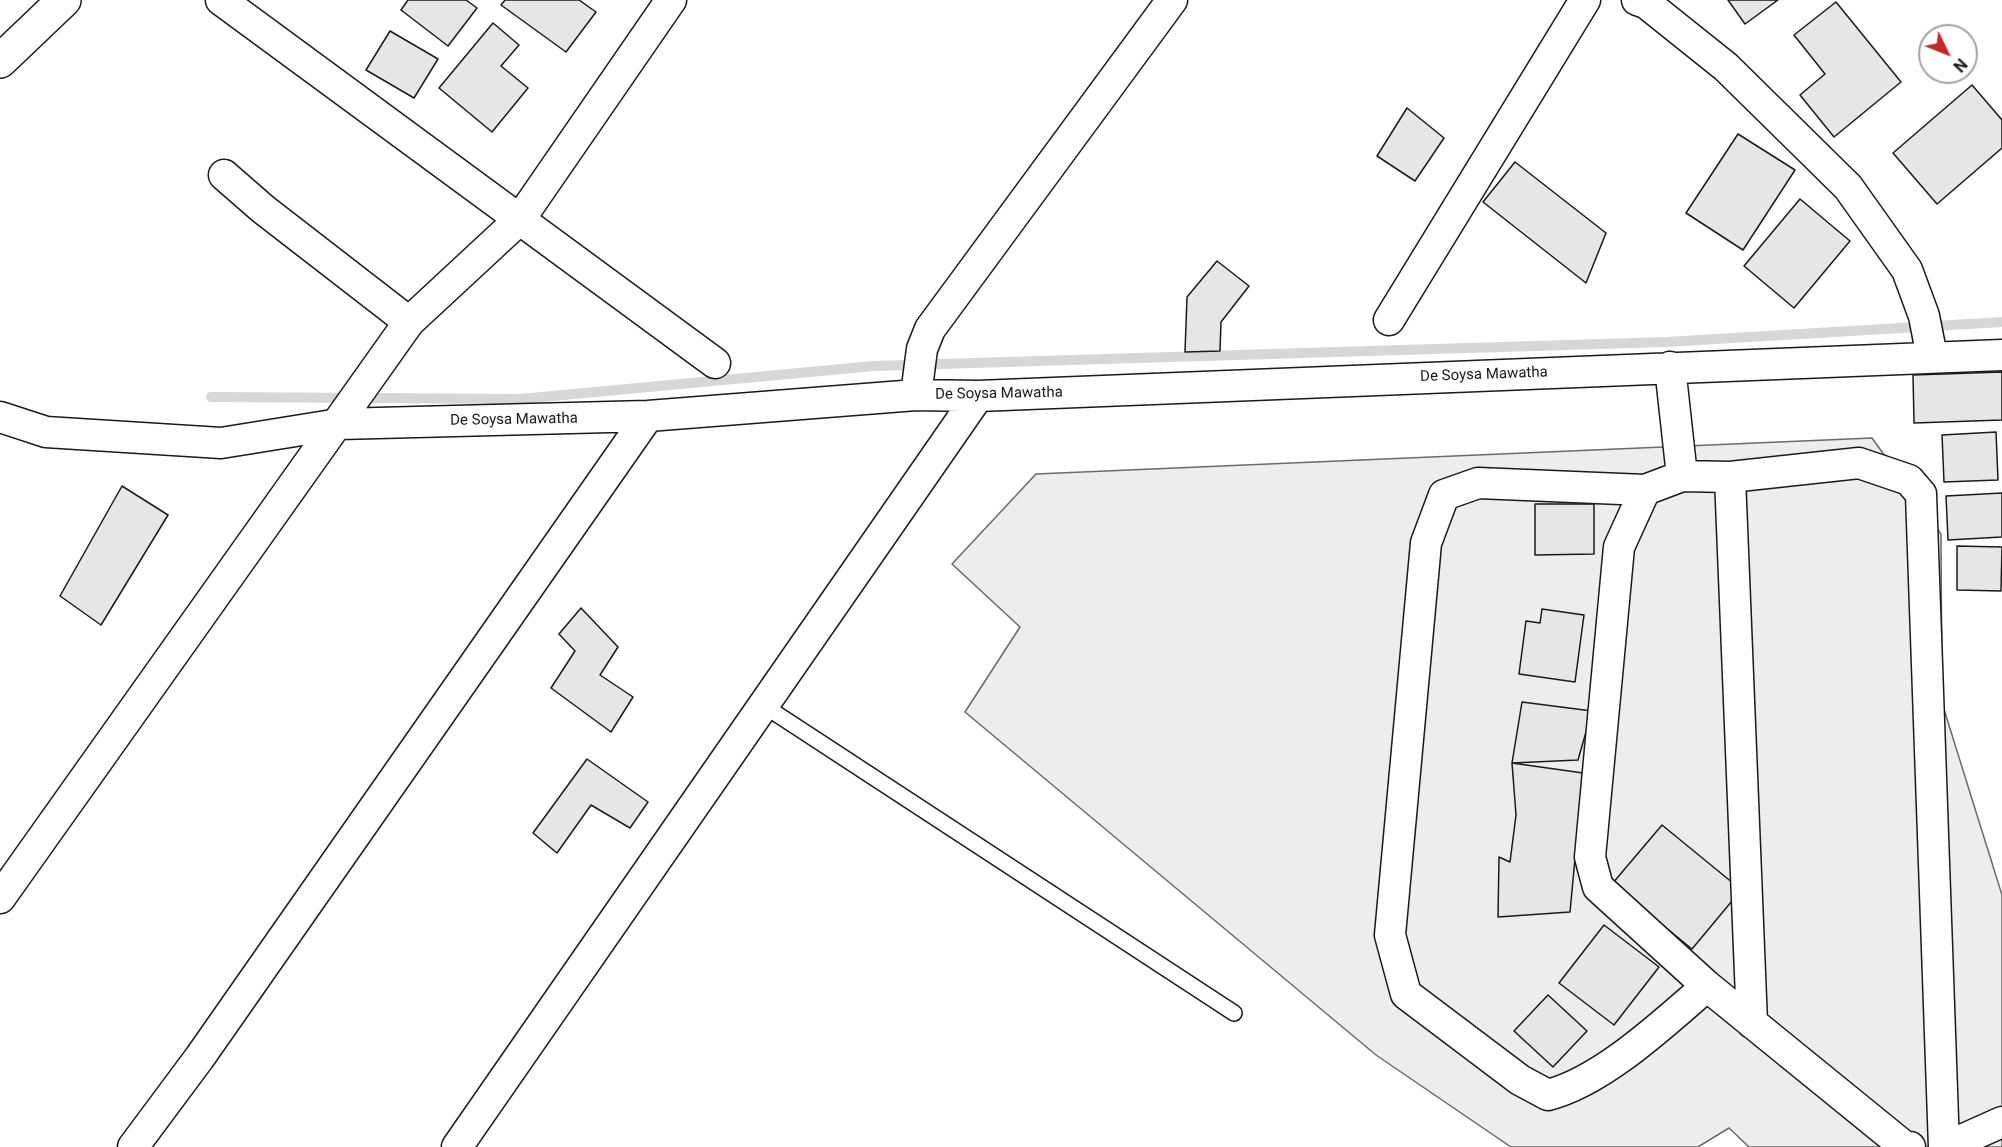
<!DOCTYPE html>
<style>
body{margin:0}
#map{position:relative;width:2002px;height:1147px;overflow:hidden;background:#fff;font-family:Roboto,sans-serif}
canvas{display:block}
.north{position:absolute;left:1918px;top:24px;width:60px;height:60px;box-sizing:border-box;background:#fff;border:2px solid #a3a3a3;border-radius:50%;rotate:133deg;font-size:16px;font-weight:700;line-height:24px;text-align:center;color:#1a1a1a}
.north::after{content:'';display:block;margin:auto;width:21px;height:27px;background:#c62828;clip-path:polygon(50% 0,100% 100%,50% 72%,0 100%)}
</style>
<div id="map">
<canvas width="2002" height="1147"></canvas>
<div class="north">N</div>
</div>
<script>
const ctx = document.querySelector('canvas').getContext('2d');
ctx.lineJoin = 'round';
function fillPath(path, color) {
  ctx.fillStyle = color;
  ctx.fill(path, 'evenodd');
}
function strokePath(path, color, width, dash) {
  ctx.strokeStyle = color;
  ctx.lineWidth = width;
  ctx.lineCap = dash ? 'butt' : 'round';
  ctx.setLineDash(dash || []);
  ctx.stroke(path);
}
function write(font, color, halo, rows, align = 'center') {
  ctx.font = font + ' Roboto,sans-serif';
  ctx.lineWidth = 4.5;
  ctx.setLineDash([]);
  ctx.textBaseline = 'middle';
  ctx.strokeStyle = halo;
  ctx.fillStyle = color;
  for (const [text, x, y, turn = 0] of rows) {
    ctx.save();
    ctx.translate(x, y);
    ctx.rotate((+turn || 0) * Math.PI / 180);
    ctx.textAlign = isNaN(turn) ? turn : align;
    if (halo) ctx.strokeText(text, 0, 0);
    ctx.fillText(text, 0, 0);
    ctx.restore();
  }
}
const built = new Path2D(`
 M 1872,438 L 1941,534 L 1942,703 L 2002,895 L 2002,1147 L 1749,1147 L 1729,1128 L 1698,1147 L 1511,1147 L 1376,1055 L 965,712 L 1020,627 L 952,564 L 1036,474 Z`);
fillPath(built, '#ededed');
strokePath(built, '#6a6a6a', 1.5);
strokePath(new Path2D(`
 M 211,397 L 520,399 L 874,366 L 1666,342 L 2002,322`), '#d7d7d7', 10);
const building = new Path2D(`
 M 408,0 L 466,0 L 477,8 L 448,46 L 401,10 Z
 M 505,0 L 579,0 L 596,12 L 566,52 L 501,5 Z
 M 1728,0 L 1778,0 L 1745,24 Z
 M 1836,2 L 1901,82 L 1834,137 L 1800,95 L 1825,74 L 1794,35 Z
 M 493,23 L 519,45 L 501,66 L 528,88 L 492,132 L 439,88 Z
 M 390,31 L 438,59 L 414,98 L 366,70 Z
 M 1972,85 L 2002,120 L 2002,148 L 1937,204 L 1893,153 Z
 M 1407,108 L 1444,138 L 1415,181 L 1377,156 Z
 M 1738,134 L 1795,170 L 1743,250 L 1686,213 Z
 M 1515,162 L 1606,233 L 1586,283 L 1483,202 Z
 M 1800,199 L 1850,241 L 1794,308 L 1744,266 Z
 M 1217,261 L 1249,286 L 1221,322 L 1220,351 L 1185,352 L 1187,297 Z
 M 2002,372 L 2002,420 L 1914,423 L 1913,375 Z
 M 1996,432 L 1998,480 L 1944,482 L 1942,435 Z
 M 122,486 L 168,515 L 101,625 L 60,596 Z
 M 2002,493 L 2002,537 L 1948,540 L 1946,496 Z
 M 1535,504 L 1594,504 L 1594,554 L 1535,555 Z
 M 1957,546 L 2002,547 L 2001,591 L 1957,590 Z
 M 581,608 L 618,647 L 600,675 L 633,697 L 611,732 L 551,688 L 575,651 L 559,634 Z
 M 1542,609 L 1584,615 L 1575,682 L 1519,674 L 1526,621 L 1540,623 Z
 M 1522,702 L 1592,711 L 1578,760 L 1512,763 Z
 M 587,759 L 648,802 L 630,828 L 591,805 L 557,853 L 533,833 Z
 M 1512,763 L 1583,773 L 1570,912 L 1498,917 L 1499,857 L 1510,862 L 1516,815 Z
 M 1662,825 L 1739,888 L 1747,883 L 1692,949 L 1612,884 Z
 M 1604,925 L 1659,967 L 1614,1025 L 1559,983 Z
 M 1548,995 L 1587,1031 L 1553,1067 L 1514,1031 Z`);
fillPath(building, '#e6e6e6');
strokePath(building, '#1a1a1a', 1.5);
const lane = new Path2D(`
 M 763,705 L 1234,1013`);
const street = new Path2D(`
 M 221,0 L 715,363
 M 1637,0 L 1646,3 L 1726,67 L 1848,187 L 1907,270 L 1924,316 L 1932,357
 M 224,175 L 263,209 L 409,322
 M 1389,320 L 1585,0
 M 1670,367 L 1682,476 L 1645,490 L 1619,547 L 1590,857 L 1598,887 L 1707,986 L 1905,1147 L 1910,1147
 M 916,395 L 922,349 L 930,329 L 1172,0
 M 0,417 L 46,432 L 221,443 L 339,424 L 648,416 L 916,395 L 978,396 L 2002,355
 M 1682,476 L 1730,477 L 1859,463 L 1909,480 L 1921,494 L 1944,1147
 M 1730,477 L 1752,1023
 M 1645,490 L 1478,483 L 1444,495 L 1426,543 L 1390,935 L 1406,994 L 1520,1080 L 1548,1095 C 1603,1081 1664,1023 1707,986
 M 0,898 L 409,322 L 520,219 L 671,0
 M 133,1147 L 200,1057 L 648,416
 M 457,1147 L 978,396
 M 1946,1147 L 2002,1122`);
const primary = new Path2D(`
 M 0,61 L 64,0`);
strokePath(lane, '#1a1a1a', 18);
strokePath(street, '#1a1a1a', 33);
strokePath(primary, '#1a1a1a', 36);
strokePath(lane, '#fff', 15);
strokePath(street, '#fff', 30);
strokePath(primary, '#fff', 33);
write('15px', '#1a1a1a', '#fff', [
 ["De Soysa Mawatha",1484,375,-2],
 ["De Soysa Mawatha",999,394,-1],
 ["De Soysa Mawatha",514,420,-1]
]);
</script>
